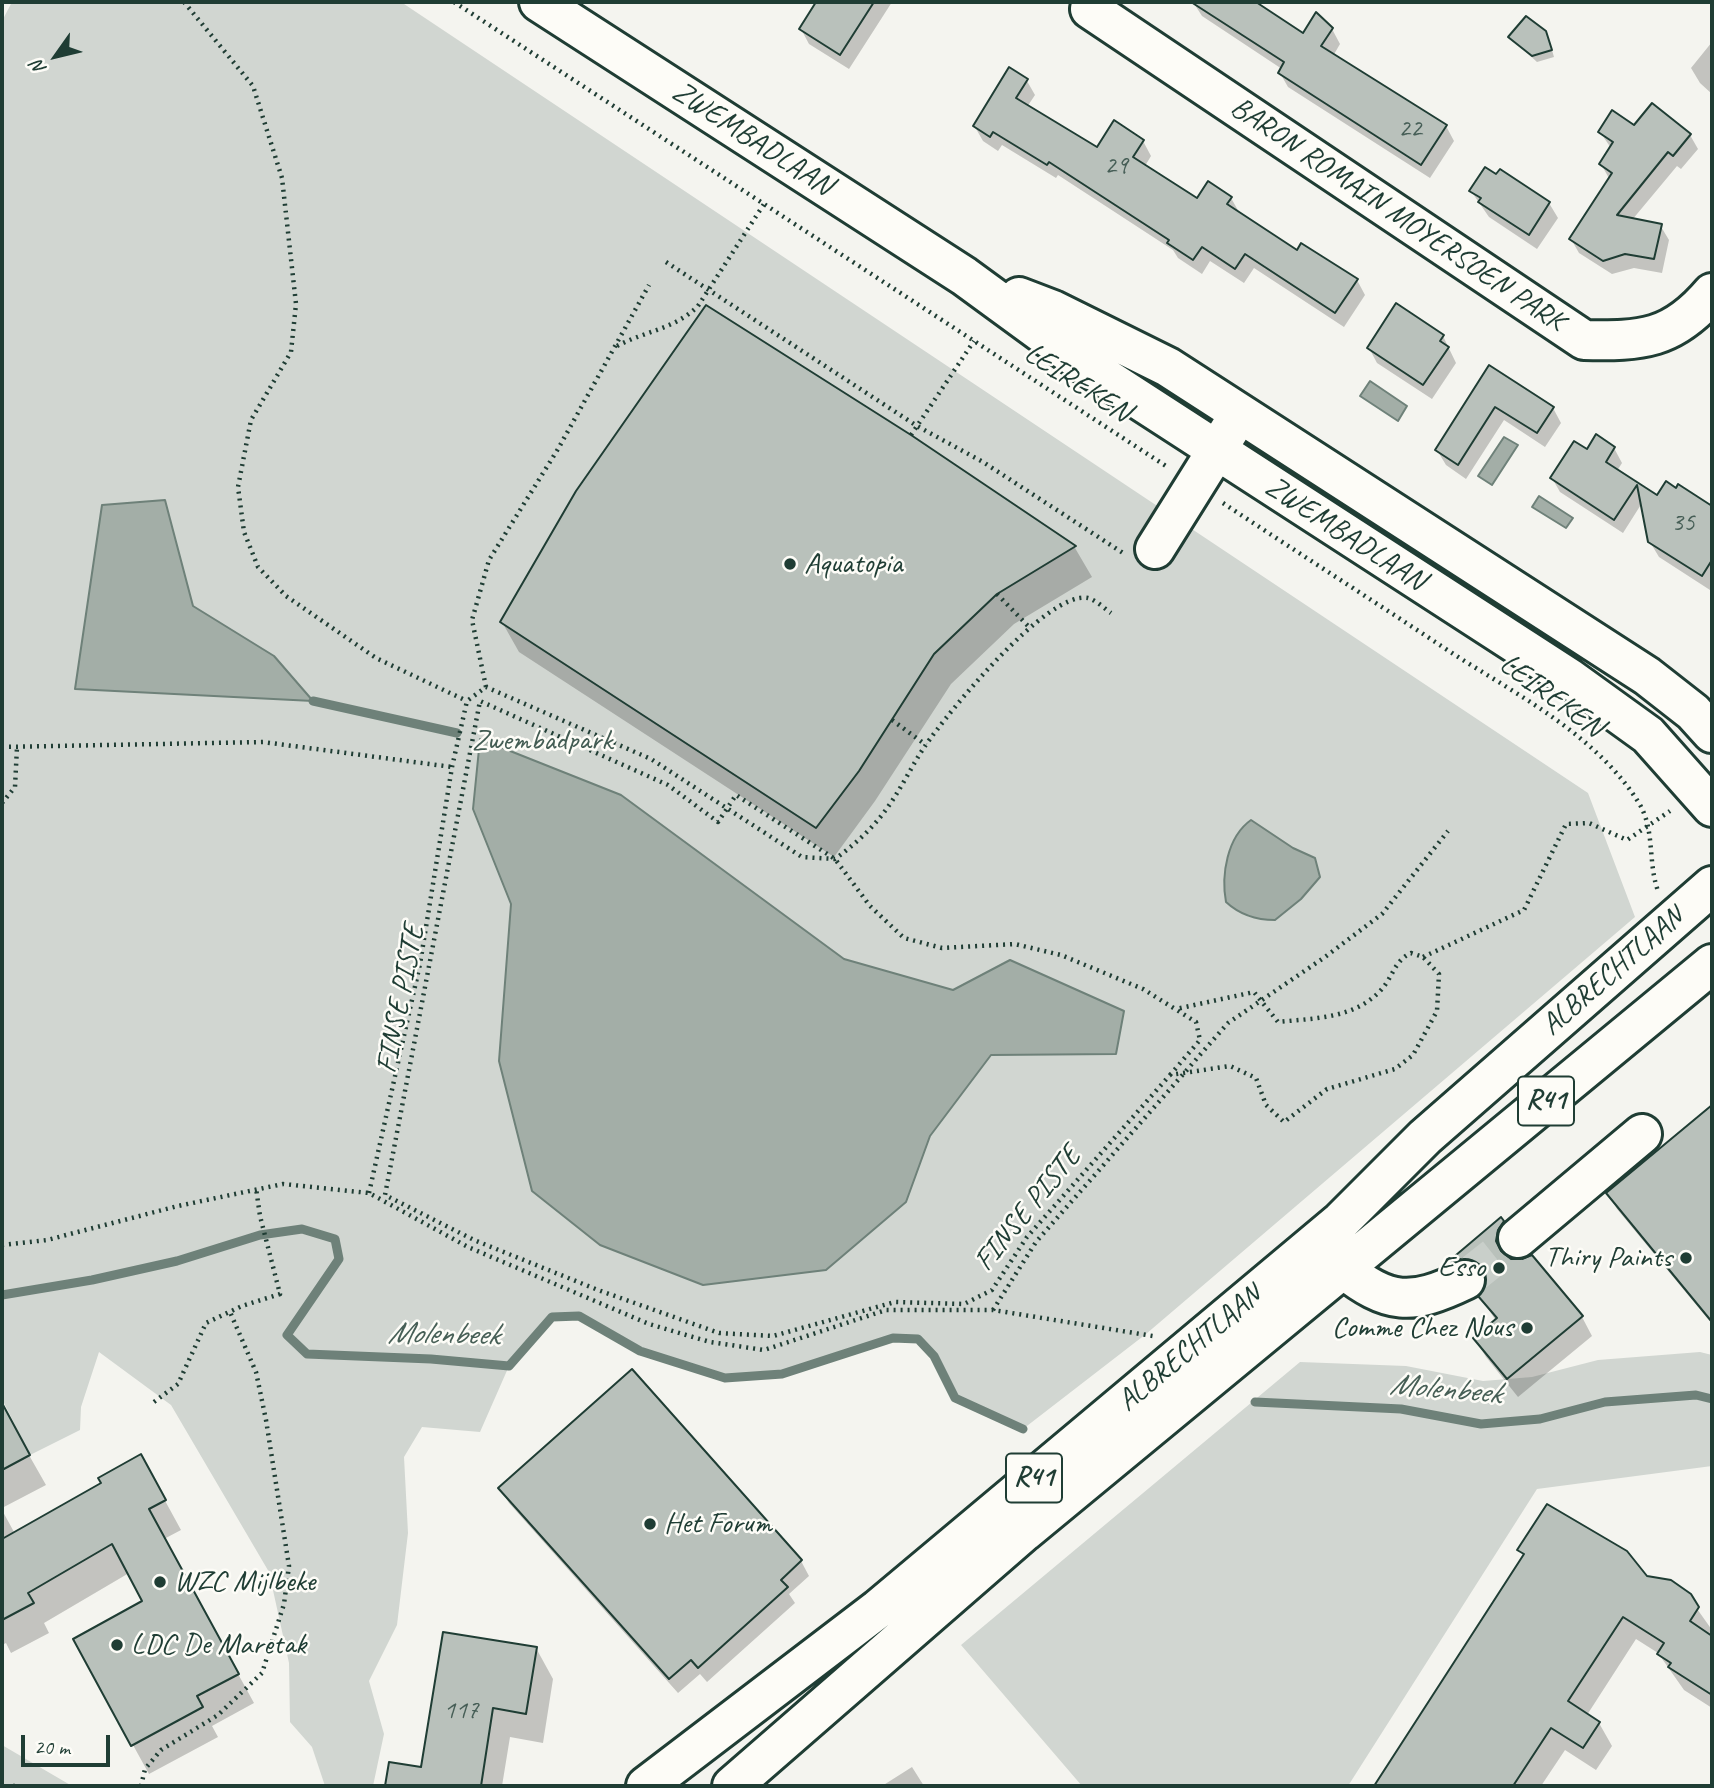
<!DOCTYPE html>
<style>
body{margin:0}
#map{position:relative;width:1714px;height:1788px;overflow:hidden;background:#f4f4ef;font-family:Caveat,sans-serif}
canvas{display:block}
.frame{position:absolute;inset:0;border:4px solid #1f3d34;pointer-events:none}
.north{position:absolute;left:21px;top:21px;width:70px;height:70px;-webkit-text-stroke:5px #fdfcf7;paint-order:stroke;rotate:236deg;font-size:19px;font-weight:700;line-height:28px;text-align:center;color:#1f3d34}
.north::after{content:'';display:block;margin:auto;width:24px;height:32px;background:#1f3d34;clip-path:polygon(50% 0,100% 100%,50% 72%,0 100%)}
.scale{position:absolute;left:21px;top:1735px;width:89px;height:32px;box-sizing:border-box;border:4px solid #1f3d34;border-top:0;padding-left:9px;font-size:21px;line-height:24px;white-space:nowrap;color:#1f3d34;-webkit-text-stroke:5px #fdfcf7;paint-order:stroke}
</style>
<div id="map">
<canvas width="1714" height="1788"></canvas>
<div class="frame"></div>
<div class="north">N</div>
<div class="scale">20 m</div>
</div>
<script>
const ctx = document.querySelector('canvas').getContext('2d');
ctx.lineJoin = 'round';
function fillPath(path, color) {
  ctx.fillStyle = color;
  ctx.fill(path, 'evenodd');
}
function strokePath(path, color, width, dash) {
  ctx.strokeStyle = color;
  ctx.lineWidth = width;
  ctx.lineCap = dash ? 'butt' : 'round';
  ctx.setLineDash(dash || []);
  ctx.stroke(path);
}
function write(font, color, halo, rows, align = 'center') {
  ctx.font = font + ' Caveat,sans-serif';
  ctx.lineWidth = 5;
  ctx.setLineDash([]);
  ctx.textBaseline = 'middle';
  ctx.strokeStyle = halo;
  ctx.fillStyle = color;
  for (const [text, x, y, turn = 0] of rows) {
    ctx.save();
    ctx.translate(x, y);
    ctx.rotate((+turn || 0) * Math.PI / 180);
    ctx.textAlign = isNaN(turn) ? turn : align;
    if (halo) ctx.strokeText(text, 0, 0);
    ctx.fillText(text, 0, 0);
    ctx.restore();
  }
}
fillPath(new Path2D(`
 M 12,2 L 401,2 L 1588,793 L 1635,917 L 1146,1334 L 1023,1429 L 955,1398 L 934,1356 L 918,1339 L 893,1338 L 782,1374 L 725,1378 L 640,1351 L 579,1316 L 552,1317 L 509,1366 L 480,1432 L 422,1427 L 404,1457 L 408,1533 L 397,1625 L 369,1681 L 384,1734 L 373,1786 L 325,1786 L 312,1747 L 290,1722 L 289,1663 L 269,1572 L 171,1405 L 99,1352 L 81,1407 L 80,1430 L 30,1455 L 2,1399 L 2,21 Z
 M 1700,1352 L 1712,1355 L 1712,1466 L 1537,1489 L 1348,1786 L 1082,1786 L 961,1645 L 1300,1362 L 1406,1366 L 1483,1381 L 1532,1377 L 1598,1360 Z
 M 2,1745 L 72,1786 L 2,1786 Z`), '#d1d6d1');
const water = new Path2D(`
 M 1370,381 L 1407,406 L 1398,421 L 1360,396 Z
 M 1504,437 L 1518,445 L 1492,485 L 1478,476 Z
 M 1539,496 L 1573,518 L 1566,528 L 1532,507 Z
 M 165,500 L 193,606 L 274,656 L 313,701 L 75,689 L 102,505 Z
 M 480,739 L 621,795 L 844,959 L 953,990 L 1010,960 L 1124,1011 L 1116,1054 L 991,1055 L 930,1136 L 906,1202 L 826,1270 L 703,1285 L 600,1245 L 532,1191 L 499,1061 L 511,904 L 473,809 Z
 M 1251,820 L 1293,848 L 1315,858 L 1320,877 L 1301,899 L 1275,920 C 1256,920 1240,915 1226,902 C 1221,875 1227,837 1251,820 Z`);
fillPath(water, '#a3aea7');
strokePath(water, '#6e8179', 2);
fillPath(new Path2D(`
 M 818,2 L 892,2 L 849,69 L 809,44 L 801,29 Z
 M 1193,2 L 1253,2 L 1303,35 L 1332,29 L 1340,44 L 1333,56 L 1446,126 L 1454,141 L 1430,178 L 1288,87 L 1280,73 L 1282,69 L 1202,16 Z
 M 1510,37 L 1549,40 L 1554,57 L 1537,62 Z
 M 1712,42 L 1712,94 L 1700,83 L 1691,68 Z
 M 1027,81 L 1035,95 L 1027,107 L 1097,149 L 1143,141 L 1151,156 L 1145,166 L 1198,200 L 1231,198 L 1239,212 L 1297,253 L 1357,280 L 1365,295 L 1344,327 L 1254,268 L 1244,283 L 1210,261 L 1202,274 L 1178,258 L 1173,250 L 1058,175 L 1056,178 L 1002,145 L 998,151 L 983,141 L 975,127 Z
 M 1634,127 L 1690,135 L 1698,149 L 1681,169 L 1677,166 L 1632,220 L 1660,225 L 1669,240 L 1662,273 L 1634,268 L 1612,274 L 1579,253 L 1571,239 L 1610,180 L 1601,164 L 1611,148 L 1600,132 Z
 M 1471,191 L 1549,203 L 1558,218 L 1537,249 L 1489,217 Z
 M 1443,336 L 1456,363 L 1432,399 L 1377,363 L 1369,348 Z
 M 1490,368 L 1553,408 L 1561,423 L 1545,447 L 1504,420 L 1466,479 L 1446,465 L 1437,450 Z
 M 910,437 L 1075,548 L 1092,577 L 1014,624 L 951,684 L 875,801 L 834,857 L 519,652 L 502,622 Z
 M 1614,448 L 1622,463 L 1617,471 L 1658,497 L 1679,486 L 1712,508 L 1710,590 L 1659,557 L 1650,542 L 1642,503 L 1623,533 L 1560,492 L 1552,478 L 1587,451 Z
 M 1709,1110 L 1712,1114 L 1712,1324 L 1617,1209 L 1608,1194 Z
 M 1501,1220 L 1514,1241 L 1507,1258 L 1582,1317 L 1592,1336 L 1518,1397 L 1486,1357 L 1475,1339 L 1496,1321 L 1480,1296 L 1488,1280 L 1480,1277 L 1461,1279 L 1451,1261 Z
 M 632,1371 L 801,1561 L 809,1576 L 789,1594 L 795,1603 L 707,1682 L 700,1674 L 678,1693 L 509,1503 L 500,1488 Z
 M 9,1420 L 46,1485 L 2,1508 L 2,1424 Z
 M 157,1486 L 181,1530 L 164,1539 L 254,1703 L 212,1726 L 218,1737 L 149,1774 L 75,1640 L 145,1601 L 129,1573 L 44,1623 L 49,1633 L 11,1653 L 6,1643 L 2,1645 L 2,1510 L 14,1532 Z
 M 1519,1550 L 1683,1589 L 1712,1630 L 1712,1708 L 1684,1690 L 1658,1653 L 1636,1639 L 1587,1715 L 1599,1723 L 1612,1746 L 1596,1770 L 1565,1750 L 1541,1786 L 1376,1786 L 1524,1557 Z
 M 536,1648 L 553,1679 L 543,1743 L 510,1737 L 502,1786 L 386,1786 L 390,1764 L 422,1769 Z
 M 912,1767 L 924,1786 L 882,1786 Z`), '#0003');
strokePath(new Path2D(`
 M 313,701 L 457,733
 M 2,1295 L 92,1280 L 177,1261 L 260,1235 L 302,1229 L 335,1239 L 339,1259 L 287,1335 L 307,1354 L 431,1359 L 509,1366 L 552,1317 L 579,1316 L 640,1351 L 725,1378 L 782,1374 L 893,1338 L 918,1339 L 934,1356 L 955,1398 L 1023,1429
 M 1255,1402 L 1401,1409 L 1481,1424 L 1540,1419 L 1605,1402 L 1696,1395 L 1712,1399`), '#6e8179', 9);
const building = new Path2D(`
 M 816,2 L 874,2 L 840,55 L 799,29 Z
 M 1191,2 L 1256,2 L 1303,33 L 1316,12 L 1333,28 L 1321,46 L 1447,125 L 1421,165 L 1278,73 L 1284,62 Z
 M 1526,16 L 1546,31 L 1552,50 L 1532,56 L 1508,37 Z
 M 1009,67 L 1028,79 L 1016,98 L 1097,147 L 1114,120 L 1144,140 L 1133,157 L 1197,198 L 1208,181 L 1232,197 L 1227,204 L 1297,250 L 1301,243 L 1358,279 L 1335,313 L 1245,254 L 1235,269 L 1202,247 L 1193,260 L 1167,243 L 1169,240 L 1049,162 L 1047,165 L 993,132 L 990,137 L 973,126 Z
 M 1652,103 L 1691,134 L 1673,156 L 1668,152 L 1617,215 L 1662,224 L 1654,259 L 1625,254 L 1603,261 L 1569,239 L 1612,173 L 1599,164 L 1613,142 L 1598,132 L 1612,110 L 1634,125 Z
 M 1485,167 L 1496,174 L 1500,169 L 1550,202 L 1529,235 L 1478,202 L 1481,198 L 1469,191 Z
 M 1396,303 L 1444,335 L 1440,341 L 1449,347 L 1423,385 L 1367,348 Z
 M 706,305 L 911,435 L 1076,546 L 997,594 L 934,654 L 859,771 L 816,828 L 500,622 L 576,491 Z
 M 1489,365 L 1554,407 L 1537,433 L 1495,407 L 1458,465 L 1435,450 Z
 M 1596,434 L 1615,447 L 1606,462 L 1657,495 L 1666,481 L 1676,488 L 1678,484 L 1712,506 L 1712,560 L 1702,576 L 1648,542 L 1637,485 L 1614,520 L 1550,478 L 1574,441 L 1587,449 Z
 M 1712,1105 L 1712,1322 L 1606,1193 Z
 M 1501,1217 L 1504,1221 L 1498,1230 L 1496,1241 L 1501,1251 L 1511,1259 L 1522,1259 L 1532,1255 L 1583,1316 L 1507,1379 L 1473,1338 L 1497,1318 L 1478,1296 L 1487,1283 L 1485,1270 L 1478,1263 L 1468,1258 L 1449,1261 Z
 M 632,1369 L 802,1560 L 781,1580 L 788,1587 L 698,1668 L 691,1660 L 669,1679 L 498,1488 Z
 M 2,1403 L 30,1455 L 2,1470 Z
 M 141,1454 L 166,1500 L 149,1509 L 239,1674 L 197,1696 L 203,1707 L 131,1746 L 73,1639 L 142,1601 L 112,1544 L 28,1593 L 34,1603 L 2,1620 L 2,1539 L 101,1483 L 98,1478 Z
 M 1547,1504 L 1627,1551 L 1647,1576 L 1671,1580 L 1691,1594 L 1699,1607 L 1690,1621 L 1712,1636 L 1712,1695 L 1668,1667 L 1671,1663 L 1657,1654 L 1664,1643 L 1623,1617 L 1568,1701 L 1600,1722 L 1583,1748 L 1551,1728 L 1513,1786 L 1374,1786 L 1524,1554 L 1517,1550 Z
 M 443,1632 L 537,1647 L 526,1714 L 493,1708 L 481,1786 L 385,1786 L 389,1762 L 421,1767 Z`);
fillPath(building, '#b9c1bb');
strokePath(building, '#1f3d34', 2);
strokePath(new Path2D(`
 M 1465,1280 L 1518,1238`), '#c9cfca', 38, [38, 19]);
const minor = new Path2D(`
 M 539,2 L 964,276 L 1087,366 L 1569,678 L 1648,735 L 1712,807
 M 1090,9 L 1584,340 C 1642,341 1672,340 1712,293
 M 1019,297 L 1053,310 L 1168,367 L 1647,676 L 1693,712 L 1712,733
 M 1155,549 L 1230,429
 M 1518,1238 L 1642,1134
 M 1342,1268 C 1389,1305 1411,1306 1465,1280`);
const major = new Path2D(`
 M 646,1786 L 878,1609 L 1341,1221 L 1425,1137 L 1712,886
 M 732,1786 L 1024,1532 L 1712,964`);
strokePath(minor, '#1f3d34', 44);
strokePath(major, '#1f3d34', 44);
strokePath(new Path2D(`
 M 184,2 L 253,86 L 282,178 L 296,304 L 291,352 L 251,420 L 238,487 L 244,532 L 258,567 L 286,596 L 376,658 L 467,701
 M 454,2 L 1169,468
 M 666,262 L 917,426 L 983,462 L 1123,553
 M 617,346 C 645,331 675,329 698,306 L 764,204
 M 911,435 L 974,341
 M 1223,503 C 1300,554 1378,604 1455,655 C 1518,695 1595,735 1637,800 C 1656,828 1647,860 1658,891
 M 997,594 L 1030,628
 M 486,687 L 472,620 L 489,560 L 558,449 L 649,285
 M 892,720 L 926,745
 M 2,747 L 263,742 L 452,767
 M 2,803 L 15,787 L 17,747
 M 1423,957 L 1524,910 L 1566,824 L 1589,823 L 1627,840 L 1670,811
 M 1170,1075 L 1200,1040 L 1196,1022 L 1143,989 L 1061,955 L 1015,944 L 942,948 L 904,938 L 870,906 L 835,859 L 736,795 L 718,822 L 668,785 L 480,701 L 385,1195 L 474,1240 L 598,1290 L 719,1333 L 773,1336 L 895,1302 L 964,1304 L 992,1290 L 1027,1237 L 1170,1075 L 1230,1066 L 1256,1078 L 1266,1105 L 1284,1122 L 1327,1089 L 1395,1069 L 1413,1055 L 1437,1011 L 1439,974 L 1423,957 L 1411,953 C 1394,961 1393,977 1381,990 C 1354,1019 1315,1018 1278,1022 L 1254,992 L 1176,1009
 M 369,1193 L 420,964 L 452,767 L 467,701 L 486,687 L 651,759 L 802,857 L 835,859 C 854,845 871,830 885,811 C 900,791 911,767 925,746 C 947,714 1047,590 1088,598 C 1096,600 1105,609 1111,613
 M 2,1245 L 47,1240 L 178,1206 L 283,1184 L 369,1193 L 468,1247 L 649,1324 L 710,1342 L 764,1350 L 886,1310 L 993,1310 L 1153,1336
 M 993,1310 L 1036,1242 L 1228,1023 L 1325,957 L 1382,914 L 1448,831
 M 154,1402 L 178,1384 L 206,1323 L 242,1306 L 280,1294 L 260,1216 L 256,1188
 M 13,1786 L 17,1786
 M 141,1786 L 145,1769 L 161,1750 L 218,1715 L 262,1673 L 284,1604 L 289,1566 L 266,1420 L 256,1372 L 230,1312`), '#1f3d34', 4.5, [2, 5]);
strokePath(minor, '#fdfcf7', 38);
strokePath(major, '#fdfcf7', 38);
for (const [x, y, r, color] of [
 [790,564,7,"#1f3d34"],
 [1686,1258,7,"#1f3d34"],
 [1499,1268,7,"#1f3d34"],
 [1527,1328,7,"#1f3d34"],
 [650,1524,7,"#1f3d34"],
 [160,1582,7,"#1f3d34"],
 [117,1645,7,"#1f3d34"]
]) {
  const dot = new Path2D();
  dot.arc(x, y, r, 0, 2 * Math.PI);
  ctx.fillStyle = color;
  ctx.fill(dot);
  strokePath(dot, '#fdfcf7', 2.5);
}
write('26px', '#465e56', null, [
 ["22",1410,129],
 ["29",1116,166],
 ["35",1683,523],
 ["117",461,1711]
]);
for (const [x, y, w] of [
 [1546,1101,56],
 [1034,1478,56]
]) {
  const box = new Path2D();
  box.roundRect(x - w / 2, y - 24.5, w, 49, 5);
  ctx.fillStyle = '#fdfcf7';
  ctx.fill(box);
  strokePath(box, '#1f3d34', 2);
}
write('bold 28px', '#1f3d34', null, [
 ["R41",1546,1101],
 ["R41",1034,1478]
]);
write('30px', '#1f3d34', '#fdfcf7', [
 ["ZWEMBADLAAN",752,139,33],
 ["BARON ROMAIN MOYERSOEN PARK",1397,215,34],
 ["LEIREKEN",1077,383,33],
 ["ZWEMBADLAAN",1345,534,33],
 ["LEIREKEN",1551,696,36],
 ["ALBRECHTLAAN",1613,972,-41],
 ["FINSE PISTE",401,999,-79],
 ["FINSE PISTE",1028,1209,-51],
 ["ALBRECHTLAAN",1190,1349,-40]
]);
write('30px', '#1f3d34', '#fdfcf7', [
 ["Aquatopia",804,564],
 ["Thiry Paints",1672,1258,"right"],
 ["Esso",1485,1268,"right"],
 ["Comme Chez Nous",1513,1328,"right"],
 ["Het Forum",664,1524],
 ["WZC Mijlbeke",174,1582],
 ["LDC De Maretak",131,1645]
], 'left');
write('30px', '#435c53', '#fdfcf7', [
 ["Zwembadpark",542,741]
]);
write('italic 32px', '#475f56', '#fdfcf7', [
 ["Molenbeek",443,1335,1],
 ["Molenbeek",1445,1390,5]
]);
</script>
